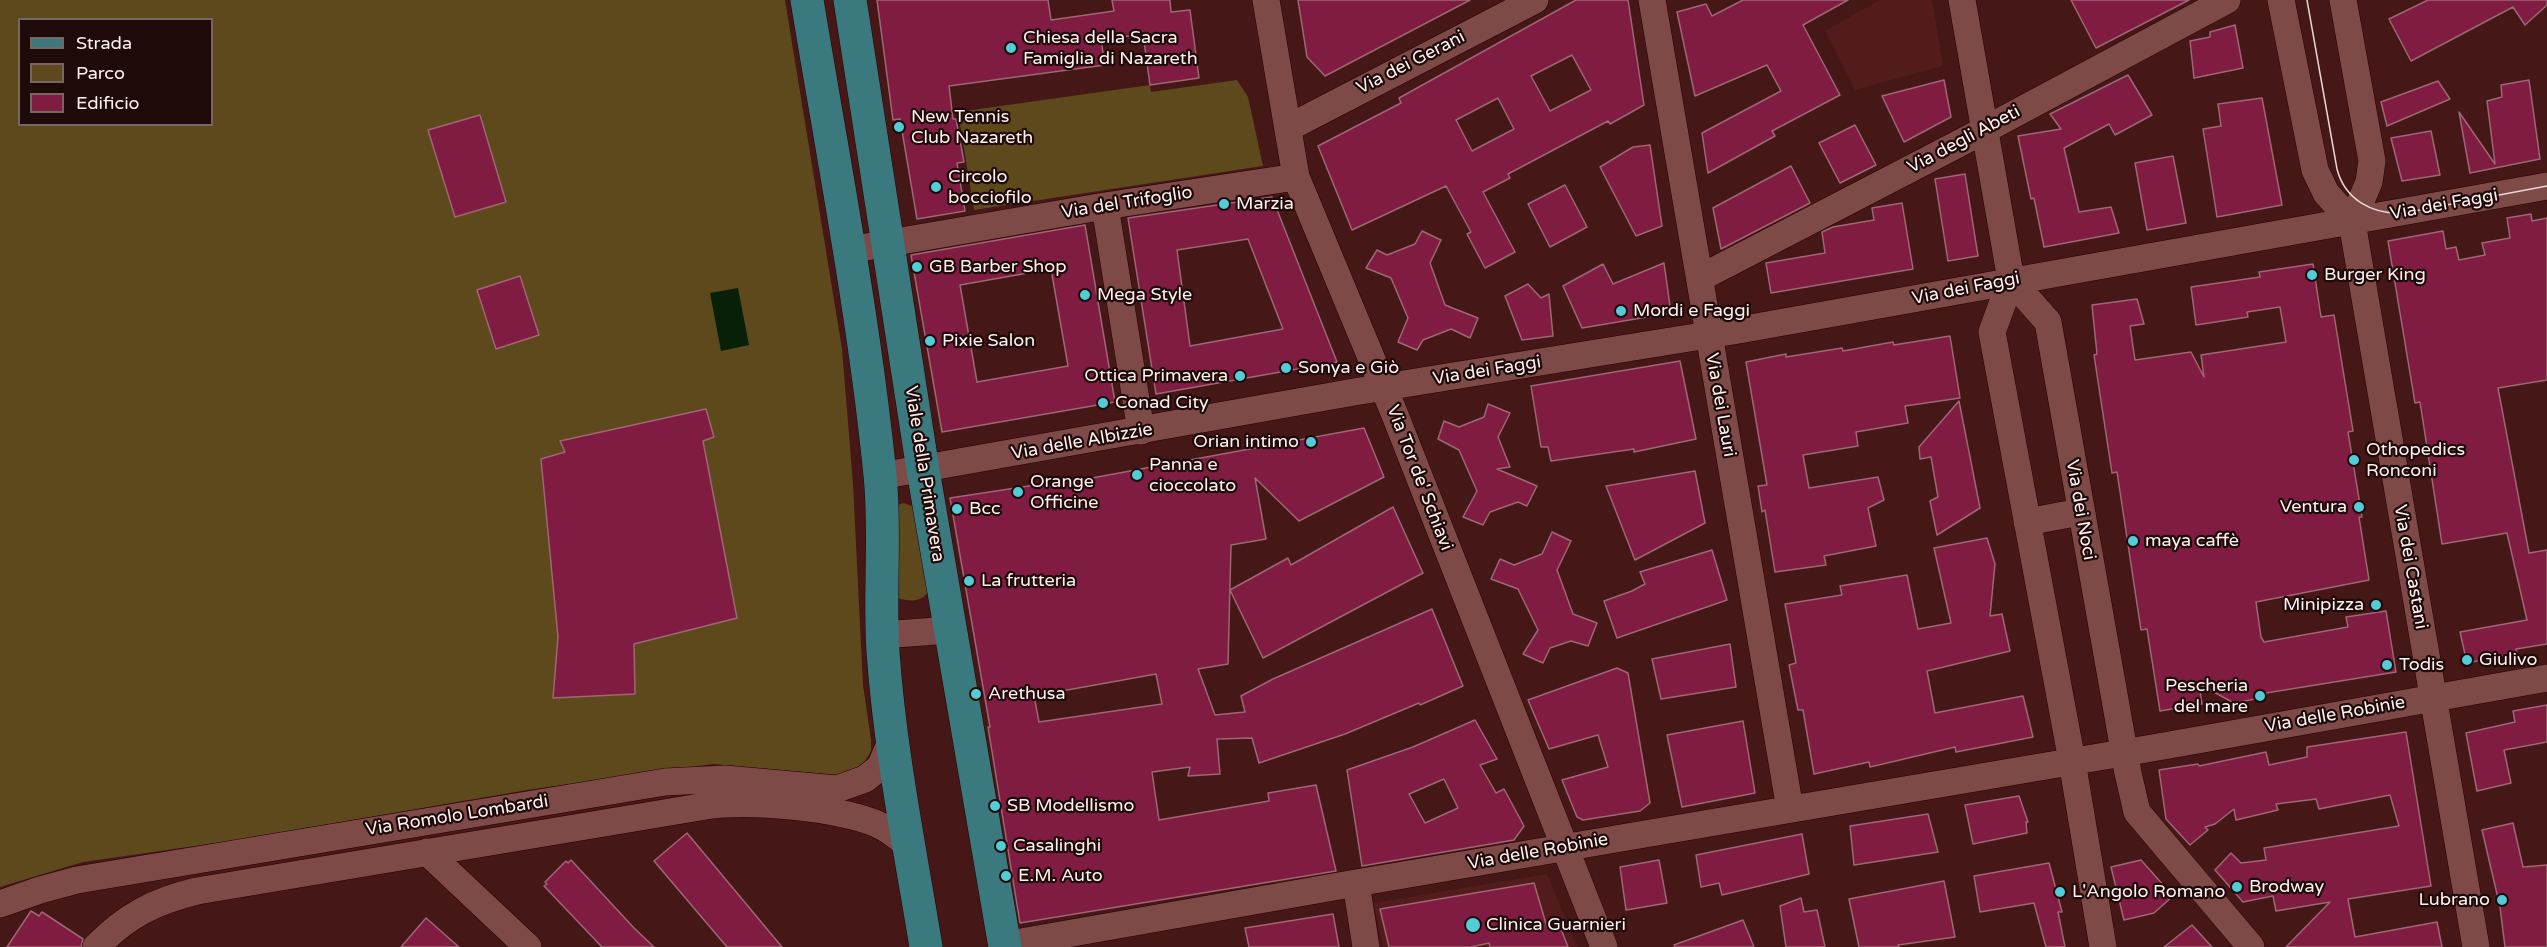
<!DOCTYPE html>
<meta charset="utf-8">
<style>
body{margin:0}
#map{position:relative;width:2547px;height:947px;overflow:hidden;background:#451717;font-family:"Varela Round",sans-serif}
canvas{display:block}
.legend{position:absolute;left:18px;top:18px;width:195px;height:108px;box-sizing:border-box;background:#1e0a09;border:2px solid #786665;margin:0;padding:8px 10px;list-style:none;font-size:18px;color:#fef1f0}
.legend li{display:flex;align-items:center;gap:12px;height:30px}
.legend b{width:30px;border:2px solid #786665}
</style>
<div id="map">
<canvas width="2547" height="947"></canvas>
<ul class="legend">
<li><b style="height:8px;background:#3a797e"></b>Strada</li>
<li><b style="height:16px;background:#5e491c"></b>Parco</li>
<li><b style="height:16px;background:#801b41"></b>Edificio</li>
</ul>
</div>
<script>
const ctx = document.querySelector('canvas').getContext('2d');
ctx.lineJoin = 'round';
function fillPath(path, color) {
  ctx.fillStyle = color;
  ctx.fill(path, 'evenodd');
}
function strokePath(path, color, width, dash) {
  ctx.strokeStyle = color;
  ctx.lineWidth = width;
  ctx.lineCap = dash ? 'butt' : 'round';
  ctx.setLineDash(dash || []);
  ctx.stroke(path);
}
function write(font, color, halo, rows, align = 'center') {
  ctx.font = font + ' "Varela Round",sans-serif';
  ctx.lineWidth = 4.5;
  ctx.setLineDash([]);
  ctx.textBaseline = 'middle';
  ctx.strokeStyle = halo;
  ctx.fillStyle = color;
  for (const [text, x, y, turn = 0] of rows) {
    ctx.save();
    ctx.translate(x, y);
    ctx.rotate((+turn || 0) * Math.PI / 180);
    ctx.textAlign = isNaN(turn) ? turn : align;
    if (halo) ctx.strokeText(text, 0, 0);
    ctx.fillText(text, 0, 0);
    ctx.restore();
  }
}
fillPath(new Path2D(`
 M 1880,0 L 1932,0 L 1943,66 L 1855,90 L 1825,31 Z
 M 1547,874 L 1577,947 L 1383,947 L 1374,903 Z`), '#521c1c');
fillPath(new Path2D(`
 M 0,0 L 785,0 L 842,349 L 853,484 L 863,685 L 871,740 L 871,751 L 862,766 L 837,775 L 713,764 L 527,790 L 230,841 L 83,862 L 0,887 ZM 20,20 L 212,20 L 212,124 L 20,124 Z
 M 1237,80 L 1248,97 L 1263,166 L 974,210 L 958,112 L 1150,85 L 1151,92 Z
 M 904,503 L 914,507 L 928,592 C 921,602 909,602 898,598 L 896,594 L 894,506 Z`), '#5e491c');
fillPath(new Path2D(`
 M 738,288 L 749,345 L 721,351 L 710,293 Z`), '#072007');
const building = new Path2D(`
 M 877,0 L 1048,0 L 1051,20 L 1114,11 L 1112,0 L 1170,0 L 1171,12 L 1190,10 L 1199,78 L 1150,85 L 1143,34 L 1101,40 L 1105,65 L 949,86 L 953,119 L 956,119 L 964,162 L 957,163 L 965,211 L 917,219 L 900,119 L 893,120 Z
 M 1298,0 L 1470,0 L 1325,76 L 1307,57 Z
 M 1576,0 L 1628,0 L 1644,105 L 1610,124 L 1608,121 L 1508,174 L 1510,178 L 1483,192 L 1515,252 L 1485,268 L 1467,234 L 1471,232 L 1446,186 L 1352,230 L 1318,146 L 1401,103 L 1399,98 ZM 1572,55 L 1591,90 L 1550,111 L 1531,76 ZM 1498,98 L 1514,129 L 1472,151 L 1456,120 Z
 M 1743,0 L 1848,0 L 1803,25 L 1840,95 L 1772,131 L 1775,136 L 1708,173 L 1702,133 L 1781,91 L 1767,65 L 1695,96 L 1677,12 L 1706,4 L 1712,16 Z
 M 2071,0 L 2189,0 L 2096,48 Z
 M 2428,0 L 2547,0 L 2547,5 L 2525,25 L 2513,7 L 2411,61 L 2389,19 Z
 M 2235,25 L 2243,68 L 2194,78 L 2190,41 L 2210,37 L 2210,32 Z
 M 2128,75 L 2152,115 L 2115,135 L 2109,124 L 2064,148 L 2079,212 L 2111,207 L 2119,233 L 2044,247 L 2034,198 L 2031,199 L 2018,136 L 2061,129 L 2050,114 Z
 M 1944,80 L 1951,117 L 1904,142 L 1882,96 Z
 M 2529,80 L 2540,159 L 2470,173 L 2459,112 L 2495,164 L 2487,101 L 2502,97 L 2501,85 Z
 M 2438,81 L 2450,99 L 2387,126 L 2381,102 Z
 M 2262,98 L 2282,205 L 2217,217 L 2203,129 L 2221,126 L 2218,104 Z
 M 480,115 L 506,202 L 455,217 L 428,130 Z
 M 1855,125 L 1876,165 L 1840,183 L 1819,143 Z
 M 2431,131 L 2440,175 L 2402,181 L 2391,138 Z
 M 1650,145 L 1662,226 L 1636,236 L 1600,167 L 1633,147 Z
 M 2173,156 L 2186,223 L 2147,230 L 2135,163 Z
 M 1791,166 L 1810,203 L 1721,249 L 1713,208 Z
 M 1965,174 L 1978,256 L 1948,261 L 1935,179 Z
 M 1565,185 L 1587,227 L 1550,247 L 1528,204 Z
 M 1272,197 L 1337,362 L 1156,394 L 1128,218 ZM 1248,239 L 1283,329 L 1190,346 L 1177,250 Z
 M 1902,203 L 1913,269 L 1771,293 L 1766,263 L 1825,253 L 1822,232 L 1833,227 L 1874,220 L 1872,208 Z
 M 2531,214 L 2532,221 L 2547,218 L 2547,380 L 2498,388 L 2529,553 L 2547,550 L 2547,644 L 2516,649 L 2517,653 L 2467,663 L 2460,632 L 2527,620 L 2507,533 L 2442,544 L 2420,402 L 2415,403 L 2388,241 L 2443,231 L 2446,249 L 2456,247 L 2459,260 L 2485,255 L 2482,243 L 2510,238 L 2507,218 Z
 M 1085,225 L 1115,402 L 942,432 L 911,255 ZM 1051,269 L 1068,366 L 977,382 L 960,285 Z
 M 1422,231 L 1441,240 L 1430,263 L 1445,305 L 1478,318 L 1470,338 L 1451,329 L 1423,340 L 1417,350 L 1398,342 L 1408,318 L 1391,278 L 1366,268 L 1377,250 L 1387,255 L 1415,244 Z
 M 1664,263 L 1671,313 L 1582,328 L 1563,286 L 1603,264 L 1613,284 Z
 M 2313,264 L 2321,317 L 2334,315 L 2353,431 L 2348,432 L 2362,517 L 2359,517 L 2369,580 L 2256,602 L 2261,637 L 2264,642 L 2348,627 L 2346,617 L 2386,611 L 2396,672 L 2266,693 L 2266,697 L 2234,703 L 2199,684 L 2202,704 L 2160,711 L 2147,629 L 2141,630 L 2117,472 L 2112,473 L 2094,355 L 2097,354 L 2092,305 L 2137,299 L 2144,324 L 2130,326 L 2135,360 L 2191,352 L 2204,377 L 2201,355 L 2286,342 L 2280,307 L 2247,312 L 2248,317 L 2196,325 L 2191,287 L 2260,277 L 2259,272 Z
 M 520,276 L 539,335 L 496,349 L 477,290 Z
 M 1528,284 L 1541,298 L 1549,294 L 1553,336 L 1522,340 L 1505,296 Z
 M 1950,336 L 1960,398 L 1905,406 L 1908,423 L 1856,432 L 1858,446 L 1803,455 L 1809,488 L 1878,477 L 1884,500 L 1868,508 L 1876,546 L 1824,556 L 1826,565 L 1775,572 L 1765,510 L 1762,512 L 1758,486 L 1767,485 L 1746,362 L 1786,354 L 1786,357 L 1842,348 L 1843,351 L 1893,342 L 1894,345 Z
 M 1680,361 L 1696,439 L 1634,452 L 1634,449 L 1551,461 L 1548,447 L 1541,447 L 1531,386 Z
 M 1959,401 L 1980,508 L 1937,535 L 1930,501 L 1938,497 L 1931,457 L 1920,459 L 1919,447 Z
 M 1488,404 L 1510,413 L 1498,437 L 1510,467 L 1497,469 L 1537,486 L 1527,506 L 1518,502 L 1490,512 L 1483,525 L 1463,517 L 1477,491 L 1459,450 L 1438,439 L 1444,421 L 1459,427 L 1484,417 Z
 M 706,409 L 714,437 L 703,441 L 737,618 L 634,644 L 635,694 L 553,698 L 558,637 L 541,459 L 565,452 L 560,441 Z
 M 1364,428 L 1384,477 L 1299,521 L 1255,478 L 1266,539 L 1231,545 L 1228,664 L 1198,669 L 1215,715 L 1245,712 L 1241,696 L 1273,679 L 1432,609 L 1463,686 L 1420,705 L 1419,703 L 1345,734 L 1259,763 L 1252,738 L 1217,739 L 1220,774 L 1188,776 L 1190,767 L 1152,772 L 1159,820 L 1269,801 L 1268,793 L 1316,785 L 1336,871 L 1020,923 L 988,727 L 990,727 L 950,498 L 1042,484 L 1043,487 ZM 1156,674 L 1162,704 L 1039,722 L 1034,696 Z
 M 1695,471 L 1705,523 L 1635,560 L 1606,486 Z
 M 1393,507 L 1423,573 L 1263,658 L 1230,590 L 1288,558 L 1291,565 Z
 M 1552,532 L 1571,541 L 1557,570 L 1573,614 L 1597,623 L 1588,646 L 1571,641 L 1550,648 L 1543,663 L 1523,654 L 1538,630 L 1518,589 L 1491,579 L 1500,559 L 1514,565 L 1542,554 Z
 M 1987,538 L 1995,564 L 1990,616 L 2002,614 L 2010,651 L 1927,671 L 1935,713 L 2023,696 L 2033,737 L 1956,752 L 1955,747 L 1870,767 L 1869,762 L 1814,774 L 1803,710 L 1798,710 L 1789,665 L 1796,663 L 1785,604 L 1842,595 L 1840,586 L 1907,575 L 1918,629 L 1951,623 L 1934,548 Z
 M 1712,550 L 1727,600 L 1617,638 L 1604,601 L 1632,591 L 1645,584 L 1640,572 Z
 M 1730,644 L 1736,687 L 1661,699 L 1652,659 Z
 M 1617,668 L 1628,673 L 1650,803 L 1640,811 L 1583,820 L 1577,817 L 1562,780 L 1608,767 L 1598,735 L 1549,749 L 1528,700 Z
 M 2547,705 L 2547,742 L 2504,750 L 2511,783 L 2477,791 L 2466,733 L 2515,722 L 2513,711 Z
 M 1475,720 L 1497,759 L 1480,765 L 1496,793 L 1504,789 L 1524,826 L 1514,840 L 1362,866 L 1347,770 L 1413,747 ZM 1444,779 L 1458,808 L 1425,823 L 1409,794 Z
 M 1743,721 L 1755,793 L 1682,807 L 1667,735 Z
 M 2406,732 L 2431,886 L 2348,899 L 2355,937 L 2437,922 L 2442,947 L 2286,947 L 2330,902 L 2276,911 L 2273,896 L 2243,902 L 2215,870 L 2231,853 L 2241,863 L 2266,860 L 2264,848 L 2399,826 L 2390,795 L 2319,809 L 2316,799 L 2276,804 L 2278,810 L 2236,820 L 2234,809 L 2215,824 L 2205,827 L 2208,830 L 2190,845 L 2166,819 L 2159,770 L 2198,764 L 2199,766 L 2266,752 L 2269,765 L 2307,757 L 2307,747 Z
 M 2019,796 L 2028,822 L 2026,822 L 2027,833 L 1973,844 L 1965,805 Z
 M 1928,814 L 1938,852 L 1854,865 L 1850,826 Z
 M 2513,823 L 2523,867 L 2547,865 L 2547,947 L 2505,947 L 2500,907 L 2482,830 Z
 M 687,833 L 782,947 L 727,947 L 654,861 Z
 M 1802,834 L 1809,874 L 1722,895 L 1719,883 L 1701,887 L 1696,855 Z
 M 571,860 L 634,928 L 654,947 L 602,947 L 544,886 L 547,884 L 545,882 L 566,861 L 568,863 Z
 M 1659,860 L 1667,903 L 1626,910 L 1620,867 Z
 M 2141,860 L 2173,896 L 2154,913 L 2124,920 L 2111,867 Z
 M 2049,863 L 2062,912 L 2058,912 L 2065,947 L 2046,947 L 2034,903 L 1980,912 L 1974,876 Z
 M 1944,881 L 1955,937 L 1898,945 L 1899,947 L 1859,947 L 1849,899 Z
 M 1534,883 L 1547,927 L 1561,929 L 1568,947 L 1490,947 L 1489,943 L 1471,947 L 1389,947 L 1380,909 Z
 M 1801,898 L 1804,912 L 1817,910 L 1825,947 L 1786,947 L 1780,906 Z
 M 31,911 L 39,916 L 42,912 L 83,939 L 81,947 L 7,947 Z
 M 1333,914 L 1339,947 L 1249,947 L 1245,928 Z
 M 426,918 L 459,947 L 401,947 Z
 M 1743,920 L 1754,947 L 1675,947 L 1674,945 Z
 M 2192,925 L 2212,947 L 2164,947 Z`);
fillPath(building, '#801b41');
strokePath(building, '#9d6774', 1.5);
const minor = new Path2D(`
 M 1266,0 L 1296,177 L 1395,415 L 1604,947
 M 1652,0 L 1790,809
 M 1962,0 L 2011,280 L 1992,332 L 2072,761 L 2103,947
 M 2281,0 L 2315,170 L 2326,193 L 2352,222
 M 2343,0 L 2372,161 L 2369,182 L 2352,222
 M 1288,128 L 1535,0
 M 1105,206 L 1141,431
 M 2352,222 L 2476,947
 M 849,250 L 1105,206 L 1296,177
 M 1700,278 L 1962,142 L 2227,0
 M 2011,280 L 2048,322 L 2128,773 L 2137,812 L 2251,947
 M 880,476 L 1354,392 L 1739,330 L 2547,186
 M 2027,522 L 2080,512
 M 882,635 L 950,630
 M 427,852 L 528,947
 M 1356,883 L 1366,947
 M 0,904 L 40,890 L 77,880 L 665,782 L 725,779 L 837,789 L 865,779 L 880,767 L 893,737
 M 1004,945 L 1356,883 L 2158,747 L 2547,678
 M 96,947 C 126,916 155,901 197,891 L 712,805 C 754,800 839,808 877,824 C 889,829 898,837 908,845`);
const major = new Path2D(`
 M 807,0 C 833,158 864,316 880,475 C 886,534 879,593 883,652 C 890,751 910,849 926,947
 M 850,0 L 923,470 L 1005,947`);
strokePath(minor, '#290003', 28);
strokePath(major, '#290003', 34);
strokePath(minor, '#7e4a47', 27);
strokePath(major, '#3a797e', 33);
strokePath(new Path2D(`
 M 2307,0 L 2337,169 C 2345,200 2373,215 2404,213 L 2547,186`), '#e8d7d6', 1.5);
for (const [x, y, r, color] of [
 [1011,48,6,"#52ccd6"],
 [899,127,6,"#52ccd6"],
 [936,187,6,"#52ccd6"],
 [1224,204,6,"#52ccd6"],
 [917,267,6,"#52ccd6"],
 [2312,275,6,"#52ccd6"],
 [1085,295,6,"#52ccd6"],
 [1621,311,6,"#52ccd6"],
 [930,341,6,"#52ccd6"],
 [1286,368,6,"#52ccd6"],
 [1240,376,6,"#52ccd6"],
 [1103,403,6,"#52ccd6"],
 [1311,442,6,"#52ccd6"],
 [2354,460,6,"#52ccd6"],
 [1137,475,6,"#52ccd6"],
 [1018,492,6,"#52ccd6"],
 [2359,507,6,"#52ccd6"],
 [957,509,6,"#52ccd6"],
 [2133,541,6,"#52ccd6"],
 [969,581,6,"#52ccd6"],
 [2376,605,6,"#52ccd6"],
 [2467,660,6,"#52ccd6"],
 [2387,665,6,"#52ccd6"],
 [976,694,6,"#52ccd6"],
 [2260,696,6,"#52ccd6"],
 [995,806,6,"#52ccd6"],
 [1001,846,6,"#52ccd6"],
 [1006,876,6,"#52ccd6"],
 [2237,887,6,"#52ccd6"],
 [2060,892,6,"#52ccd6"],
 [2502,900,6,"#52ccd6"],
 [1473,925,8,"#52ccd6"]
]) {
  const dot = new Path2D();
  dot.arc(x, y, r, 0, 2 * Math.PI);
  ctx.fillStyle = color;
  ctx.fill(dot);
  strokePath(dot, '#1e0a09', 2);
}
write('18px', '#fef1f0', '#1e0a09', [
 ["Chiesa della Sacra",1023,38],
 ["Famiglia di Nazareth",1023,59],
 ["New Tennis",911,117],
 ["Club Nazareth",911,138],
 ["Circolo",948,177],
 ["bocciofilo",948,198],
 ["Marzia",1236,204],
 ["GB Barber Shop",929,267],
 ["Burger King",2324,275],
 ["Mega Style",1097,295],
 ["Mordi e Faggi",1633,311],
 ["Pixie Salon",942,341],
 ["Sonya e Giò",1298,368],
 ["Ottica Primavera",1228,376,"right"],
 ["Conad City",1115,403],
 ["Orian intimo",1299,442,"right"],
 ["Othopedics",2366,450],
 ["Ronconi",2366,471],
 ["Panna e",1149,465],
 ["cioccolato",1149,486],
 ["Orange",1030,482],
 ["Officine",1030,503],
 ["Ventura",2347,507,"right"],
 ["Bcc",969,509],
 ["maya caffè",2145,541],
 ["La frutteria",981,581],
 ["Minipizza",2364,605,"right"],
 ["Giulivo",2479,660],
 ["Todis",2399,665],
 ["Pescheria",2248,686,"right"],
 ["del mare",2248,707,"right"],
 ["Arethusa",988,694],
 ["SB Modellismo",1007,806],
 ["Casalinghi",1013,846],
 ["E.M. Auto",1018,876],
 ["Brodway",2249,887],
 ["L'Angolo Romano",2072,892],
 ["Lubrano",2490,900,"right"],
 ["Clinica Guarnieri",1486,925]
], 'left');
write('18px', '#fef1f0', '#1e0a09', [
 ["Via dei Gerani",1411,63,-27],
 ["Via degli Abeti",1964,140,-28],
 ["Via del Trifoglio",1127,203,-9],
 ["Via dei Faggi",2444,205,-10],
 ["Via dei Faggi",1966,289,-11],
 ["Via dei Faggi",1487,371,-9],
 ["Via dei Lauri",1720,405,80],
 ["Via delle Albizzie",1082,442,-10],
 ["Viale della Primavera",924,474,81],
 ["Via Tor de' Schiavi",1419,478,69],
 ["Via dei Noci",2080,510,80],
 ["Via dei Castani",2410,567,80],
 ["Via delle Robinie",2335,715,-10],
 ["Via Romolo Lombardi",457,816,-9],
 ["Via delle Robinie",1538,852,-10]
]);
</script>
